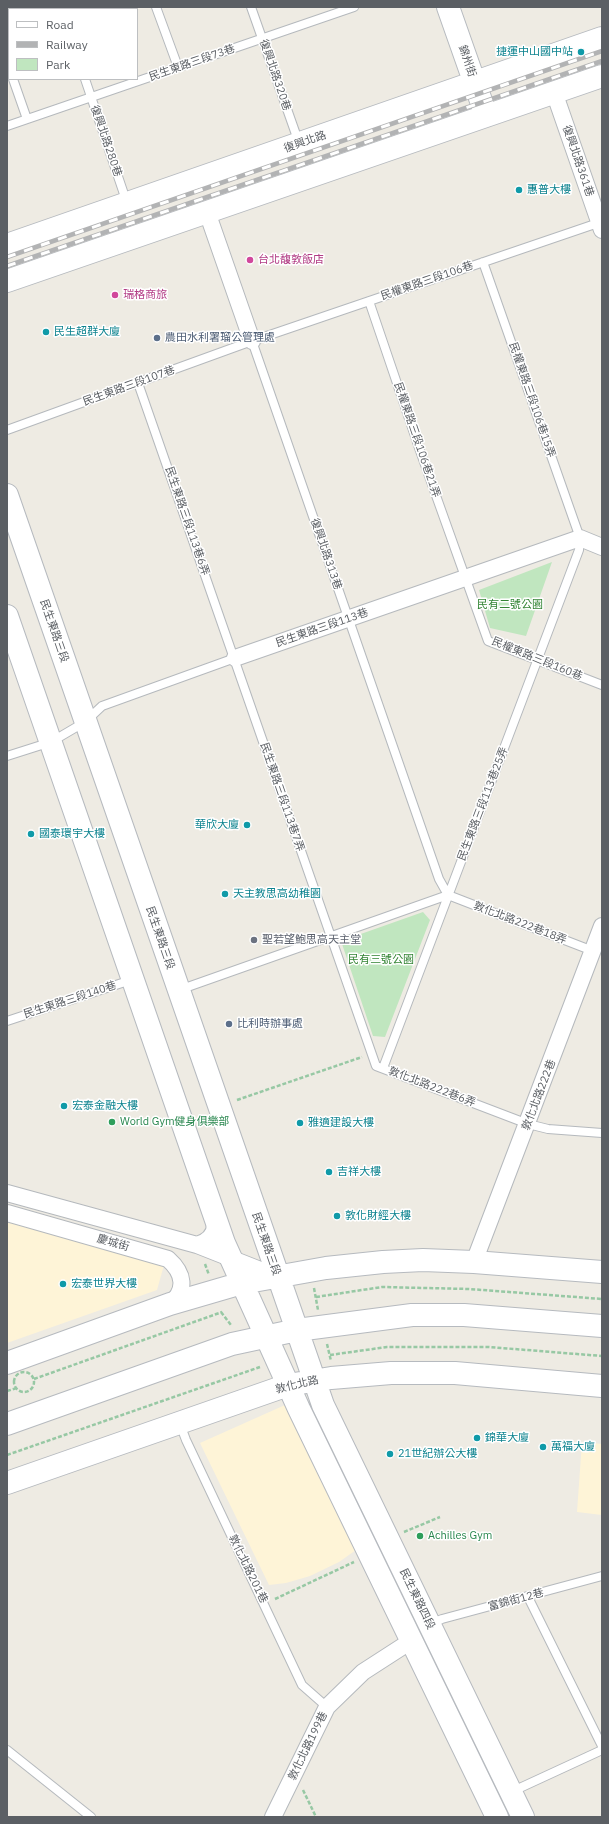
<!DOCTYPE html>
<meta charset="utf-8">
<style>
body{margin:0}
#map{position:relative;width:609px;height:1824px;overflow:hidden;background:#eeebe3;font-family:"IBM Plex Sans",sans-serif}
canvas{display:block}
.frame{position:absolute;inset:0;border:8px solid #5b5f64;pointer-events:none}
.legend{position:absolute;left:8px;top:8px;width:130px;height:72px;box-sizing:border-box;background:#fff;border:1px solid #bdbfc1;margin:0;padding:5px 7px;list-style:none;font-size:12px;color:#5b5f64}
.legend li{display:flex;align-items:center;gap:8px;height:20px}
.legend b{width:20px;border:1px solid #bdbfc1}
</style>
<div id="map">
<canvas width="609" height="1824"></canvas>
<div class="frame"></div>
<ul class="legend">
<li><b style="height:5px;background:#fff"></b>Road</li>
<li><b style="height:5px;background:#b2b3b4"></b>Railway</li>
<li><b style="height:11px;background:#c0e6bf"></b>Park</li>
</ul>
</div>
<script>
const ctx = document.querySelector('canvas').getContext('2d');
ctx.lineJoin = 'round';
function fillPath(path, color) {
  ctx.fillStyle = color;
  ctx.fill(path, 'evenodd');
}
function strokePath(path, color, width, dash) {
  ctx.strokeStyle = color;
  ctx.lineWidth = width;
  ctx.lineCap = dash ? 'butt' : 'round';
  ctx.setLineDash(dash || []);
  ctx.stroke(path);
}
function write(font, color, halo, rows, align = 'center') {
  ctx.font = font + ' "IBM Plex Sans","Noto Sans TC",sans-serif';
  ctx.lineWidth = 3;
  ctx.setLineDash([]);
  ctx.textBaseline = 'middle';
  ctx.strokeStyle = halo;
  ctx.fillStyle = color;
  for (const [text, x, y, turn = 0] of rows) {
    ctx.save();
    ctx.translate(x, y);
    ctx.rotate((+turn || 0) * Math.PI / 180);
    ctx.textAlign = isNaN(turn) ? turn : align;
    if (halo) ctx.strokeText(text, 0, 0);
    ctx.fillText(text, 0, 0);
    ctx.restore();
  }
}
fillPath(new Path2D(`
 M 7,1222 L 164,1265 L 157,1290 L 7,1343 Z
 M 285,1405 L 356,1550 L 339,1562 L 310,1576 L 286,1583 L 269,1585 L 200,1443 Z
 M 582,1442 L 602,1444 L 602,1515 L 577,1512 Z`), '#fef4d7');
fillPath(new Path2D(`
 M 552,562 L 526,636 L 490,628 L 479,590 Z
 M 423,912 L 430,920 L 385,1037 L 373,1036 L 341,941 Z`), '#c0e6bf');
const lane = new Path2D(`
 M 61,7 L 62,9
 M 156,7 L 178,67
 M 251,7 L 299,143
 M 7,61 L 9,67
 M 13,79 L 27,119
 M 85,79 L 127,203
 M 7,126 L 354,7
 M 369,301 L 419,448 L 488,641 L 602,685
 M 252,341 L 439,879 L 448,895
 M 138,383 L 376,1066 L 528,1124 L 548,1129 L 602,1133
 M 7,430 L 252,341 L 601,222
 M 7,756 L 51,742 L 85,722 L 102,706 L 235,658
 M 448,895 L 593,951
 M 179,990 L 448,895
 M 7,1021 L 131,980
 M 383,1068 L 579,550 L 580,538 L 483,262
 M 180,1424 L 186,1440 L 302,1685 L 327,1707
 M 528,1597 L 602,1746
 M 430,1624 L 442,1619 L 602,1576
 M 7,1750 L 91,1817
 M 511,1792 L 602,1750`);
const street = new Path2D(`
 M 554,92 L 602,230
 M 207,212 L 252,341
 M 235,658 L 580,538 L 602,547
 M 7,1193 L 197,1245 C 210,1241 218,1232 214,1218
 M 7,1213 L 168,1259 C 184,1273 187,1290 170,1304
 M 197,1245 L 278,1277
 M 474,1262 L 602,926
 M 273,1817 L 327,1707 L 363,1672 L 411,1641`);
const secondary = new Path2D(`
 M 448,7 L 486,115
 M 7,245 L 602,38
 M 7,281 L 602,76
 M 7,495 L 323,1405 L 523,1817
 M 7,616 L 224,1243 L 299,1409 L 497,1817
 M 7,1363 L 170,1304 L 242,1283 L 326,1268 L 383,1262 L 423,1260 L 474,1262 L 602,1272
 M 7,1424 L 232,1344 L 297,1330 L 412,1315 L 464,1315 L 602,1326
 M 7,1483 L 288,1385 L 331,1378 L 391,1373 L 455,1373 L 602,1386`);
strokePath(lane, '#b5b9bd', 10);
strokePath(street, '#b5b9bd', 18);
strokePath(secondary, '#b6babf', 24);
strokePath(new Path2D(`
 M 237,1100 L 362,1057
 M 205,1264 L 209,1275
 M 314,1288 L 318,1310
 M 316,1297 L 382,1287 L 469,1289 L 602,1299
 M 221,1312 L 231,1325
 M 327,1344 L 331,1361
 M 330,1355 L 387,1347 L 489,1347 L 602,1356
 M14 1382a10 10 0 1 1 20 0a10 10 0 1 1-20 0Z
 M 34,1379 L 222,1312
 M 7,1391 L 17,1388
 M 7,1455 L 260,1367
 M 404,1532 L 440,1517
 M 275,1599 L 354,1562
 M 303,1790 L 316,1817`), '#97c8a4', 2.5, [4, 2]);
strokePath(lane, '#fff', 8);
strokePath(street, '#fff', 16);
strokePath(secondary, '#fff', 22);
const rail = new Path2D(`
 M 7,257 L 602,51
 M 7,266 L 602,61`);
strokePath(rail, '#b2b3b4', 4.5);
strokePath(rail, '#fff', 3, [9]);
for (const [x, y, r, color] of [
 [581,52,4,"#0f9aa8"],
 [519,190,4,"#0f9aa8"],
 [250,260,4,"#d1479c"],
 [115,295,4,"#d1479c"],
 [46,332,4,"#0f9aa8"],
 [157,338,4,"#5c6f8a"],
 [247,825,4,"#0f9aa8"],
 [31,834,4,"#0f9aa8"],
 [225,894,4,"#0f9aa8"],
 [254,940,4,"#6b7280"],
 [229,1024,4,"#5c6f8a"],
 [64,1106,4,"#0f9aa8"],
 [112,1122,4,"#2e9e5b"],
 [300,1123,4,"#0f9aa8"],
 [329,1172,4,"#0f9aa8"],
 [337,1216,4,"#0f9aa8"],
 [63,1284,4,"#0f9aa8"],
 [477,1438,4,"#0f9aa8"],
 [543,1447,4,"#0f9aa8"],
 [390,1454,4,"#0f9aa8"],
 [420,1536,4,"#2e9e5b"]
]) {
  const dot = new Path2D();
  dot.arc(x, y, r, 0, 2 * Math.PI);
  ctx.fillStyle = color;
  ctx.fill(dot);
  strokePath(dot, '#fff', 1.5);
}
write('11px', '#0d838f', '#fff', [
 ["捷運中山國中站",573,52,"right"],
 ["惠普大樓",527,190],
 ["民生超群大廈",54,332],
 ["華欣大廈",239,825,"right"],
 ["國泰環宇大樓",39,834],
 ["天主教思高幼稚園",233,894],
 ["宏泰金融大樓",72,1106],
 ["雅適建設大樓",308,1123],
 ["吉祥大樓",337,1172],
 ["敦化財經大樓",345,1216],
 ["宏泰世界大樓",71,1284],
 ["錦華大廈",485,1438],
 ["萬福大廈",551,1447],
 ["21世紀辦公大樓",398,1454]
], 'left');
write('11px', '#5b5f64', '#fff', [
 ["錦州街",467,61,71],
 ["民生東路三段73巷",192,63,-19],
 ["復興北路320巷",275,75,71],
 ["復興北路280巷",106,141,71],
 ["復興北路",305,142,-19],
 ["復興北路361巷",578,161,71],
 ["民權東路三段106巷",427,281,-19],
 ["民生東路三段107巷",129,386,-20],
 ["民權東路三段106巷15弄",532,400,71],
 ["民權東路三段106巷21弄",417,440,71],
 ["民生東路三段113巷6弄",187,521,71],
 ["復興北路313巷",326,554,71],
 ["民生東路三段113巷",322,628,-19],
 ["民生東路三段",54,631,71],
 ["民權東路三段160巷",537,659,22],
 ["民生東路三段113巷7弄",282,797,71],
 ["民生東路三段113巷25弄",483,804,-69],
 ["敦化北路222巷18弄",520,923,21],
 ["民生東路三段",160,938,71],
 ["民生東路三段140巷",70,1000,-18],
 ["敦化北路222巷6弄",432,1087,21],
 ["敦化北路222巷",539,1095,-69],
 ["慶城街",113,1243,16],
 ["民生東路三段",266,1244,71],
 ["敦化北路",297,1385,-13],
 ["敦化北路201巷",248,1569,64],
 ["民生東路四段",417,1599,64],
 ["富錦街12巷",516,1600,-15],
 ["敦化北路199巷",308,1746,-64]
]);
write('11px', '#b23c85', '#fff', [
 ["台北馥敦飯店",258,260],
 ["瑞格商旅",123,295]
], 'left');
write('11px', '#4e5e75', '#fff', [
 ["農田水利署瑠公管理處",165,338],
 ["比利時辦事處",237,1024]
], 'left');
write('11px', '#328433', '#fff', [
 ["民有二號公園",510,605],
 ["民有三號公園",381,960]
]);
write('11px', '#5b616d', '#fff', [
 ["聖若望鮑思高天主堂",262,940]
], 'left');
write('11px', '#27864d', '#fff', [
 ["World Gym健身俱樂部",120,1122],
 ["Achilles Gym",428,1536]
], 'left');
</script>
